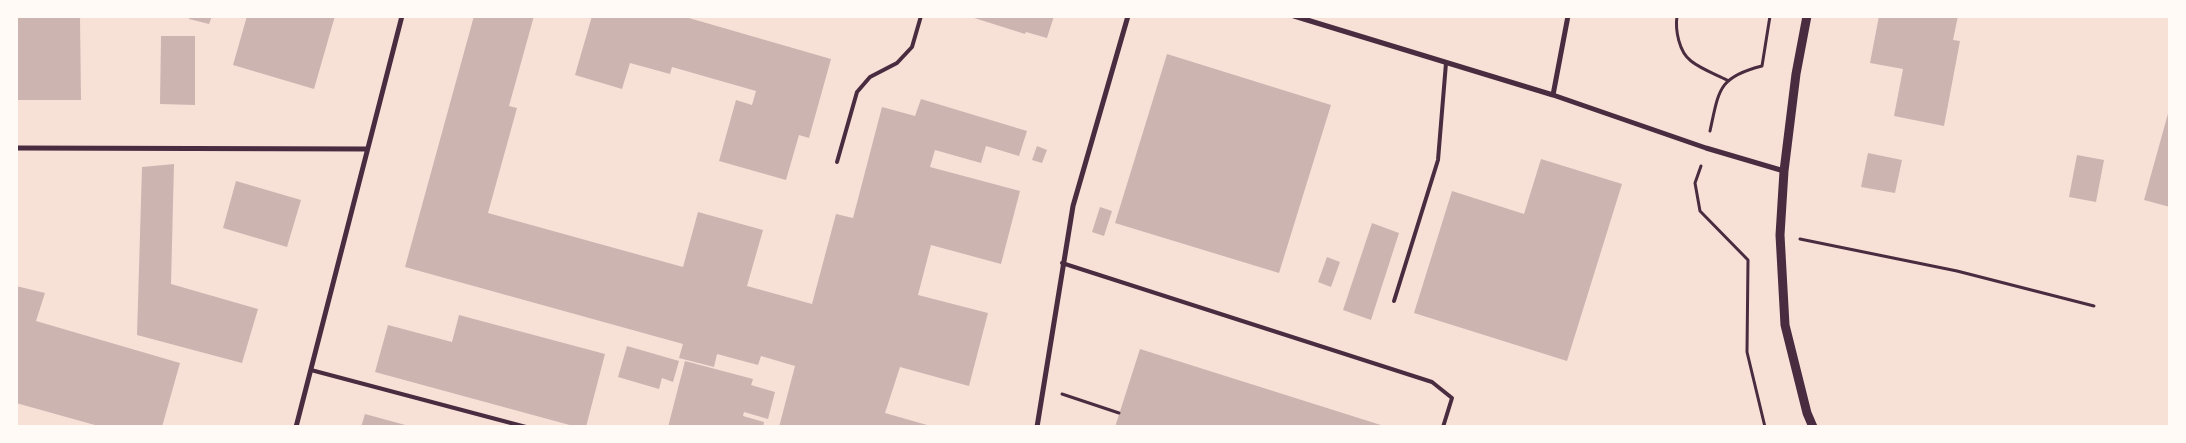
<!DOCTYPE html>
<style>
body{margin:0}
#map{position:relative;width:2186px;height:443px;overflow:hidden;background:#f7e1d7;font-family:Roboto,sans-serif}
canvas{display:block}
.frame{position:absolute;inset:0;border:18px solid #fffaf5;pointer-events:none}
</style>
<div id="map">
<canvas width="2186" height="443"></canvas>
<div class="frame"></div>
</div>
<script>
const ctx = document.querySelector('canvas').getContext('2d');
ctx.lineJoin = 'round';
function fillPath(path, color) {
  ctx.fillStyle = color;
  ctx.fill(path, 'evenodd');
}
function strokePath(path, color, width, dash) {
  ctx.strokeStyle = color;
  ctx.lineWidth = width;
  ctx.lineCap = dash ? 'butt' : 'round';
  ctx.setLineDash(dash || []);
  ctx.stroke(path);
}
fillPath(new Path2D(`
 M 16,16 L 80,16 L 81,100 L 16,100 Z
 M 190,16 L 212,16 L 209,24 L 189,19 Z
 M 247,16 L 335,16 L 314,89 L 233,65 Z
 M 474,16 L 534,16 L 509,106 L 517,108 L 488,213 L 683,267 L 698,212 L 763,230 L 747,286 L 812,304 L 836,214 L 853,218 L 882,107 L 915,116 L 921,99 L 1027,131 L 1019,156 L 986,146 L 981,163 L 935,150 L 930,167 L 1020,191 L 1001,264 L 931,245 L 918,295 L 988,313 L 969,386 L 900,367 L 885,413 L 934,427 L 779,427 L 795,366 L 761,356 L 758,365 L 717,354 L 714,367 L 679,358 L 683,344 L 405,267 Z
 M 592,16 L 682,16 L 831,59 L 809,138 L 799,135 L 786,180 L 719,161 L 736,100 L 752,105 L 756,91 L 672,67 L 670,74 L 630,63 L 622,89 L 575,75 Z
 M 968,16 L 1054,16 L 1047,38 L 1026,32 L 1025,34 Z
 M 1879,16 L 1958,16 L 1953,40 L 1960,41 L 1944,126 L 1894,116 L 1903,69 L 1870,63 Z
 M 161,36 L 195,36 L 195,105 L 160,104 Z
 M 1167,54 L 1331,105 L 1279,273 L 1115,223 Z
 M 2169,110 L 2170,110 L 2170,207 L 2144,200 Z
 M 1037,146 L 1047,150 L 1042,163 L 1032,160 Z
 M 1868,153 L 1902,160 L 1895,193 L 1861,187 Z
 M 2077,155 L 2104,160 L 2096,202 L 2069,197 Z
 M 1541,159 L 1622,184 L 1567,361 L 1414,313 L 1452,191 L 1524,214 Z
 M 174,164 L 171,284 L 258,309 L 242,363 L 137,335 L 142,167 Z
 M 236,181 L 301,200 L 287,247 L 223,228 Z
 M 1100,207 L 1112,211 L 1104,236 L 1092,232 Z
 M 1372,223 L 1399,233 L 1371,320 L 1343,310 Z
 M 1327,257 L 1340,262 L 1331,287 L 1318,282 Z
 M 16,286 L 45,293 L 36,321 L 180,363 L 162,427 L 102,427 L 16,403 Z
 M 459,315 L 605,354 L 586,427 L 577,427 L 375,372 L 388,325 L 452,342 Z
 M 627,346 L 679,361 L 673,382 L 662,378 L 659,389 L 618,377 Z
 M 1140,349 L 1384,426 L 1384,427 L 1115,427 Z
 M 685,361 L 753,379 L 751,385 L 775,392 L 768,419 L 744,412 L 743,416 L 764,422 L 763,427 L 668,427 Z
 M 365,414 L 409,426 L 409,427 L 361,427 Z`), '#ccb4b1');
strokePath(new Path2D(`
 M 1677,16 C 1675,30 1679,52 1691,61 C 1701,69 1715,74 1727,80
 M 1710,131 C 1719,90 1718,77 1762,66 L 1770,16
 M 1701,166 L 1695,183 L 1700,211 L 1748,260 L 1747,352 L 1765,427
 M 1800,239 L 1957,271 L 2094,306
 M 1062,394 L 1119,413`), '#4a2c40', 3);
strokePath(new Path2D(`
 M 837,162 L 857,92 L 870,77 L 897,63 L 912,47 L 921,16
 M 1062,263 L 1432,382 L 1452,398 L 1443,427
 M 1394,301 L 1438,160 L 1446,63
 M 311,370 L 526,427`), '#4a2c40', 4);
strokePath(new Path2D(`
 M 1294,16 L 1553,95 L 1706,148 L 1784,171
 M 1553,95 L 1568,16
 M 16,148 L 367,149
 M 296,427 L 402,16
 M 1037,427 L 1073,206 L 1128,16`), '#4a2c40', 5);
strokePath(new Path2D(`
 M 1807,16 L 1796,74 L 1784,171 L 1780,235 L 1785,325 L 1807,413 L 1813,427`), '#4a2c40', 9);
</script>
